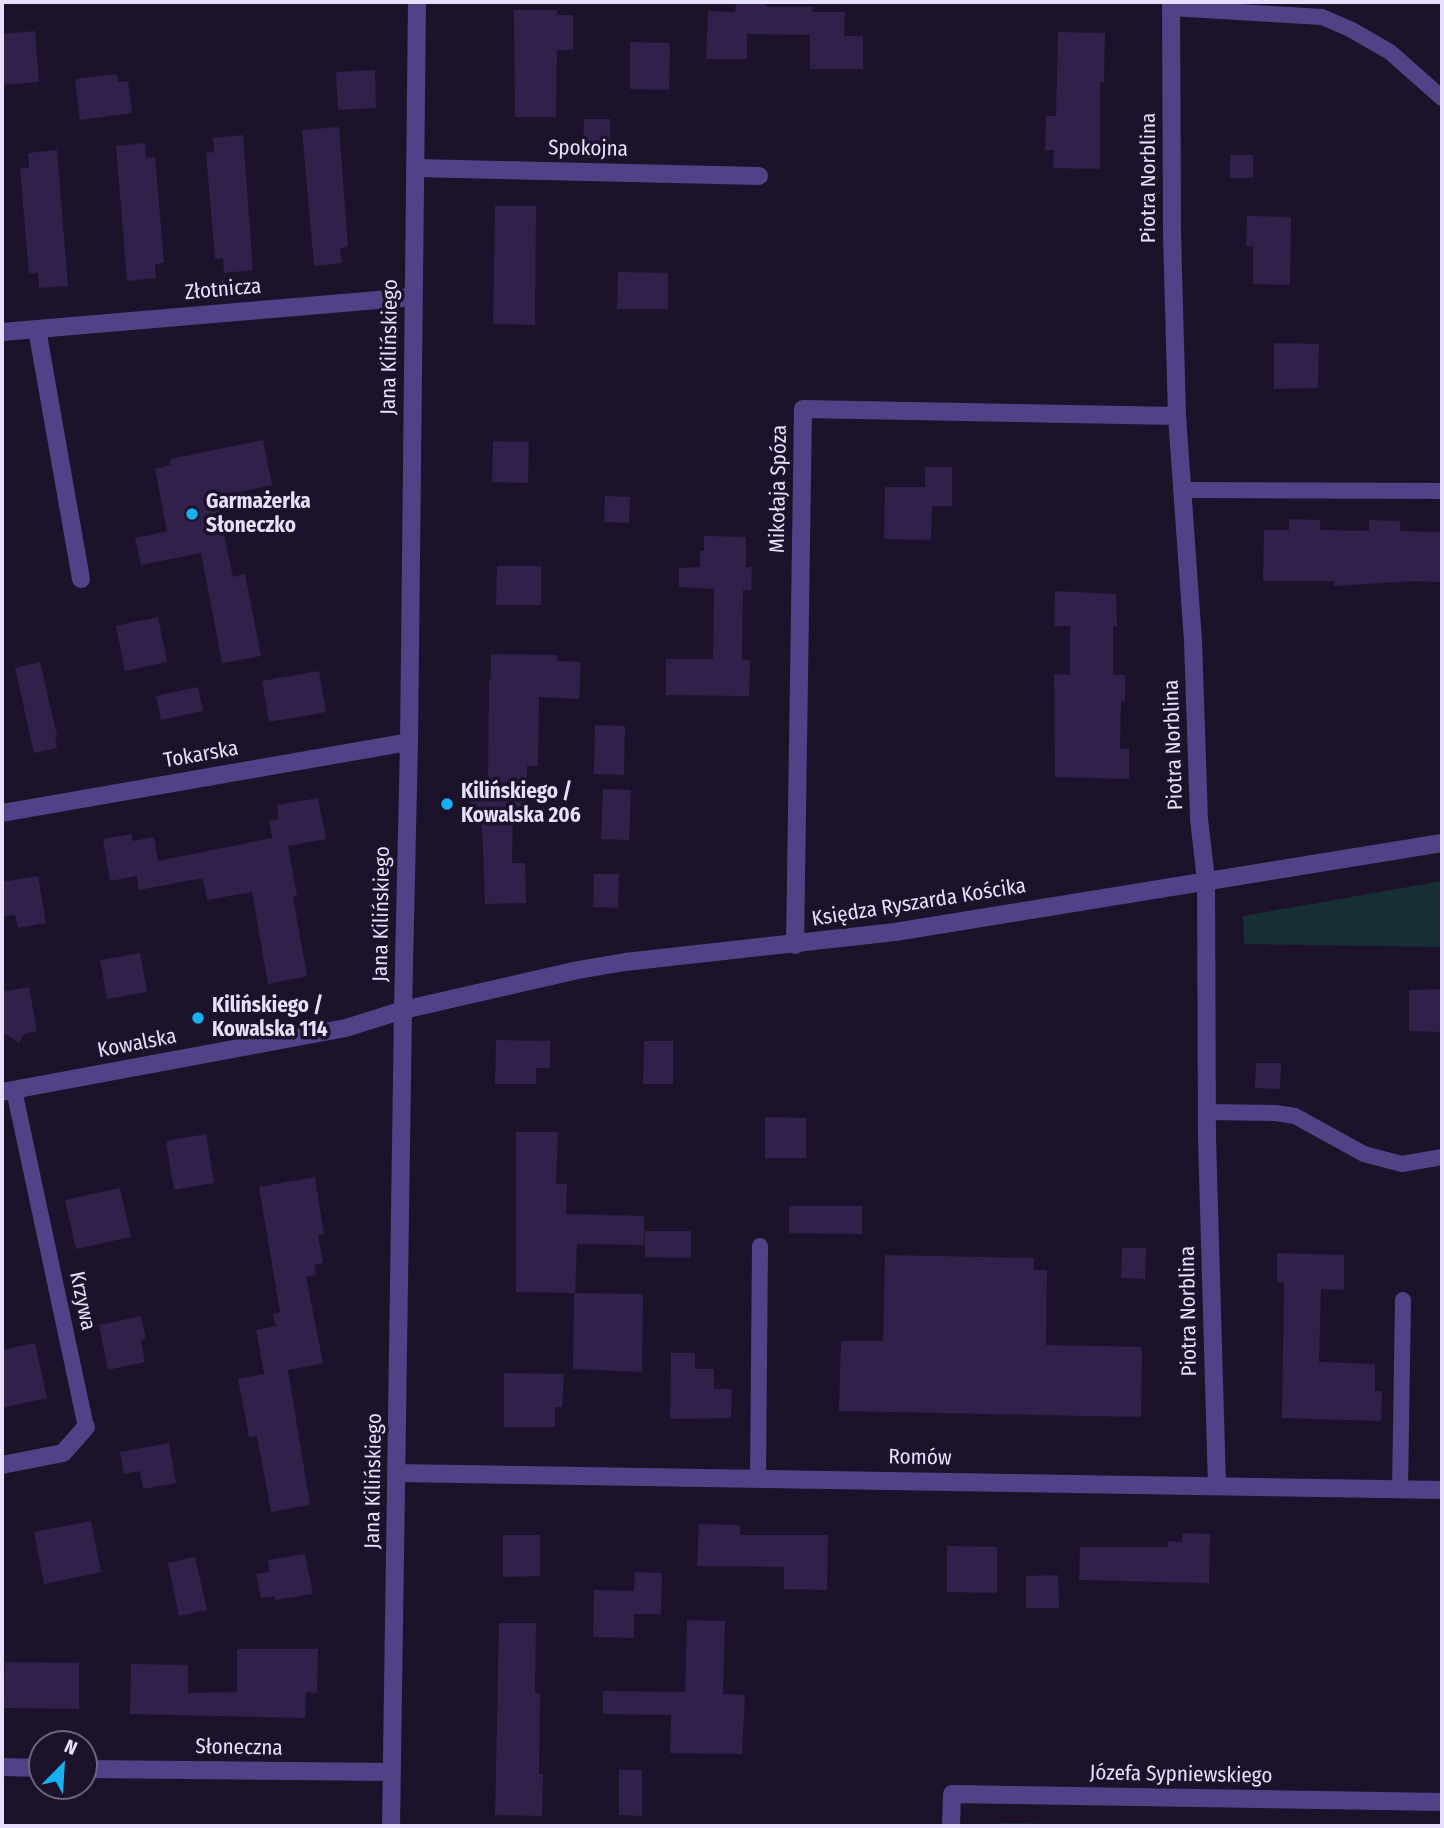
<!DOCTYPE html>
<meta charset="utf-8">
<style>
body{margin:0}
#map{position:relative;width:1444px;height:1828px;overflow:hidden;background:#1c132a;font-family:"Fira Sans Condensed",sans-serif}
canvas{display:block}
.frame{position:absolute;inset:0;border:4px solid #e8defd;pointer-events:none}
.north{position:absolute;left:28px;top:1730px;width:70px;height:70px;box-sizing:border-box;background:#1c132a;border:2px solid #6e647e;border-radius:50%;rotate:24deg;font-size:19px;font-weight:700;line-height:28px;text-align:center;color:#e8defd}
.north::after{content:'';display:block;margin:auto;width:24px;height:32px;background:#16aff1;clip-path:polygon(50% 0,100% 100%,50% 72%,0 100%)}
</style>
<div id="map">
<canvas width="1444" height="1828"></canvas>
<div class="frame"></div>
<div class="north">N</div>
</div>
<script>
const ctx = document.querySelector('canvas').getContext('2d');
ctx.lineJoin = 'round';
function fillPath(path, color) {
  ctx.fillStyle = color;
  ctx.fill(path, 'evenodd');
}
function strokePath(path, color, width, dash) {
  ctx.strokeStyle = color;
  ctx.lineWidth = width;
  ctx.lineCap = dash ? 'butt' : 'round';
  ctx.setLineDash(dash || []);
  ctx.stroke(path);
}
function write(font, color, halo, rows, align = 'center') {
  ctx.font = font + ' "Fira Sans Condensed",sans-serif';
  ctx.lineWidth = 7;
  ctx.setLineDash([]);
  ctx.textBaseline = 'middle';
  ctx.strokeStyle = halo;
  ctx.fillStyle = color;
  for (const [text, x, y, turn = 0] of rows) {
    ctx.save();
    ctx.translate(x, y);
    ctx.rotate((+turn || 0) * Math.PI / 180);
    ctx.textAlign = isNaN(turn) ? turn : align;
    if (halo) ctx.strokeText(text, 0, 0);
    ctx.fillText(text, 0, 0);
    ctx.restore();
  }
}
fillPath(new Path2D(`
 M 1442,881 L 1442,947 L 1244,944 L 1243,916 Z
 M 1000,1823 L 1185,1826 L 996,1826 Z`), '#162f34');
fillPath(new Path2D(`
 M 736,2 L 766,2 L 766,7 L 813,7 L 812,12 L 845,12 L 844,36 L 863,36 L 863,69 L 810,69 L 810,35 L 747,34 L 747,59 L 706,59 L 708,11 L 735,12 Z
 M 514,10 L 557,10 L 557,15 L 573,15 L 573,50 L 557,50 L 556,117 L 515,117 Z
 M 35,31 L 39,82 L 2,85 L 2,34 Z
 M 1058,32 L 1105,33 L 1104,82 L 1100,82 L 1100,169 L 1053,168 L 1054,150 L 1045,150 L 1046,116 L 1056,116 Z
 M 630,42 L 670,43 L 669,90 L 630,89 Z
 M 375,70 L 376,108 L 338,110 L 336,72 Z
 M 117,74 L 118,82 L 128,81 L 132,113 L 80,120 L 75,79 Z
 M 584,119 L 610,119 L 610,158 L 583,158 Z
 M 339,127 L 348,247 L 340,248 L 342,263 L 314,266 L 302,130 Z
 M 243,135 L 253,270 L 224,273 L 223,258 L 215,259 L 206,153 L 214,152 L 213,138 Z
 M 145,143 L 146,158 L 155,157 L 164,263 L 155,264 L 156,278 L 127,281 L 116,146 Z
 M 57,150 L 68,286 L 39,288 L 38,273 L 29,274 L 20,168 L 29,168 L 28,153 Z
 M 1230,155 L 1253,155 L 1253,178 L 1230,178 Z
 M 495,206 L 536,206 L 535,325 L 493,324 Z
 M 1247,216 L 1291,217 L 1290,285 L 1253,284 L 1253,246 L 1246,246 Z
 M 618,272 L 668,273 L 668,309 L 617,309 Z
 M 1274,343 L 1319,344 L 1318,388 L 1274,389 Z
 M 263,440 L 272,485 L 216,497 L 233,577 L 245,574 L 261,656 L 222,663 L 201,553 L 141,565 L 135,538 L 167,531 L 155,469 L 171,465 L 170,459 Z
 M 493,441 L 529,442 L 528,483 L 492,482 Z
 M 925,467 L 952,467 L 952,506 L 932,506 L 931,540 L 884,539 L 885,487 L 925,487 Z
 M 605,496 L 630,497 L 629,523 L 604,522 Z
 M 1289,519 L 1320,520 L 1320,530 L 1369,531 L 1369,520 L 1400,521 L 1400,531 L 1442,532 L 1442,582 L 1414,581 L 1334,586 L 1334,581 L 1263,581 L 1264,530 L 1289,530 Z
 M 704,536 L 746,537 L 746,567 L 752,567 L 751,590 L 743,590 L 742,660 L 750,660 L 749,696 L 666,695 L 666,659 L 713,659 L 714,589 L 679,587 L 679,568 L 700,567 L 700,551 L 704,551 Z
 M 497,566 L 541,566 L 541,605 L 496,605 Z
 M 1055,591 L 1116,594 L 1117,626 L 1113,626 L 1113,675 L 1125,675 L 1125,701 L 1121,701 L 1120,749 L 1129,748 L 1129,779 L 1055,777 L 1054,674 L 1070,675 L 1070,626 L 1054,626 Z
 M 158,617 L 167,662 L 125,671 L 116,626 Z
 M 491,654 L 557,655 L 557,661 L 581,662 L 579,699 L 539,697 L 538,766 L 527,766 L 526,809 L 513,808 L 512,863 L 525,863 L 526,903 L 485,904 L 482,825 L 469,825 L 470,787 L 488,787 L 489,679 L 491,679 Z
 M 40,662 L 57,736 L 55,737 L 57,748 L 34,753 L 15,668 Z
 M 319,671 L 326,712 L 269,722 L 262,681 Z
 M 198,687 L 203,711 L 161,720 L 156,696 Z
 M 595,725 L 625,726 L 624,775 L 594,774 Z
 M 603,789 L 631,790 L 629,840 L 601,839 Z
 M 318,798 L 326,839 L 288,846 L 297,896 L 293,897 L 307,976 L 268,984 L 252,892 L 207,900 L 203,878 L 139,890 L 137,876 L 110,881 L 103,839 L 131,834 L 133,841 L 154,837 L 158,861 L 272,838 L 269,821 L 279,819 L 277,805 Z
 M 594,874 L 619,874 L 618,908 L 593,907 Z
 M 38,876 L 46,923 L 18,928 L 15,915 L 2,917 L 2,882 Z
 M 140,953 L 147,992 L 107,999 L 100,960 Z
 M 29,987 L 37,1031 L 24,1034 L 19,1043 L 2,1032 L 2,992 Z
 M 1442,989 L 1442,1032 L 1409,1031 L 1409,990 Z
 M 496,1040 L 550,1041 L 550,1068 L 536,1068 L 536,1084 L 495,1084 Z
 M 644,1041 L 673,1041 L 673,1084 L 643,1084 Z
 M 1256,1063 L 1281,1063 L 1280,1089 L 1255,1088 Z
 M 765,1117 L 806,1118 L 806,1158 L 765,1158 Z
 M 516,1132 L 558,1132 L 556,1184 L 567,1184 L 566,1214 L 644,1216 L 644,1245 L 577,1244 L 575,1293 L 643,1294 L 642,1372 L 573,1369 L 574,1293 L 516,1292 Z
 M 206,1134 L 214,1183 L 174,1190 L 166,1141 Z
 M 315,1177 L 324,1234 L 318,1235 L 323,1263 L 314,1265 L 316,1275 L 306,1277 L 323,1363 L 288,1370 L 310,1505 L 271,1512 L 257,1436 L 249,1437 L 238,1379 L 264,1374 L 256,1330 L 276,1326 L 273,1314 L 280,1312 L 259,1187 Z
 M 120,1188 L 131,1237 L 76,1249 L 65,1200 Z
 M 789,1206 L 862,1206 L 862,1234 L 789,1233 Z
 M 645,1231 L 691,1231 L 691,1258 L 645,1257 Z
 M 1122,1248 L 1146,1248 L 1145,1279 L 1121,1278 Z
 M 1277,1253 L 1344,1255 L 1344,1290 L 1321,1289 L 1319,1362 L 1375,1364 L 1375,1391 L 1382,1391 L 1381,1421 L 1282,1418 L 1284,1283 L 1277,1282 Z
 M 885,1255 L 1034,1258 L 1034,1270 L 1047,1270 L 1046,1345 L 1142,1347 L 1141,1417 L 839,1411 L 841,1341 L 883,1341 Z
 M 141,1316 L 146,1339 L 141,1340 L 145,1362 L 108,1370 L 99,1325 Z
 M 35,1343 L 47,1398 L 2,1408 L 2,1350 Z
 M 671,1353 L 695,1353 L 695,1369 L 714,1369 L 714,1389 L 732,1389 L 731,1418 L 670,1419 Z
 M 504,1373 L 564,1374 L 562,1407 L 555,1407 L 555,1427 L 504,1427 Z
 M 169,1443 L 176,1483 L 143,1489 L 140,1471 L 124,1474 L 120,1452 Z
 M 91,1521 L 101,1572 L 44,1584 L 34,1532 Z
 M 699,1524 L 740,1525 L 740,1535 L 828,1535 L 827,1590 L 784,1589 L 784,1567 L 697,1566 Z
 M 1182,1533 L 1210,1534 L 1209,1583 L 1079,1580 L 1080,1547 L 1168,1547 L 1168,1541 L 1182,1542 Z
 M 503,1535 L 540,1535 L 540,1576 L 503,1577 Z
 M 947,1546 L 997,1547 L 997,1593 L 947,1592 Z
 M 305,1554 L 313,1594 L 275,1600 L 275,1596 L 261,1598 L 256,1574 L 270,1572 L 268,1560 Z
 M 195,1557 L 207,1610 L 179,1616 L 168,1563 Z
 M 635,1572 L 662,1573 L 661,1614 L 634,1614 L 634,1638 L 593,1637 L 594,1590 L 634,1591 Z
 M 1058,1575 L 1059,1608 L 1026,1608 L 1026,1576 Z
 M 687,1620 L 725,1621 L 723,1694 L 745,1695 L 742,1754 L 670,1753 L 671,1715 L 603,1714 L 603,1691 L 685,1692 Z
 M 499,1623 L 536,1623 L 535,1693 L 540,1693 L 539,1774 L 543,1774 L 542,1816 L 495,1815 Z
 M 237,1649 L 318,1649 L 317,1693 L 306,1692 L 305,1718 L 130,1714 L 131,1664 L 188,1665 L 188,1693 L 237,1692 Z
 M 5,1662 L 79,1663 L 79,1709 L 4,1708 Z
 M 619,1770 L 642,1770 L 642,1816 L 619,1815 Z`), '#31204a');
strokePath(new Path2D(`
 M 1171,8 L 1322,17 L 1350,29 L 1390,52 L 1442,98
 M 1182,490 L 1442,491
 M 14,1090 L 86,1427
 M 1207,1112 L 1275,1113 L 1295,1116 L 1364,1154 L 1402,1164 L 1442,1157
 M 758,1478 L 760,1246
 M 1400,1490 L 1403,1300`), '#524186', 16);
strokePath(new Path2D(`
 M 1171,2 L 1172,234 L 1177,416 L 1193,641 L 1199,819 L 1206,880 L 1207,1139 L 1217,1486
 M 415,168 L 759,176
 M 37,329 L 81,579
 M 2,332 L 413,297
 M 2,813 L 409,742
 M 795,945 L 803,409 L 1177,416
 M 2,1465 L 63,1453 L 86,1427
 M 397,1473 L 1442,1490
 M 2,1767 L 42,1768
 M 84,1769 L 392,1772
 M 391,1826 L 403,1010
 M 951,1826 L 952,1794 L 1442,1802`), '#524186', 18);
strokePath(new Path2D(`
 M 403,1010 L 409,742 L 417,2
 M 2,1092 L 346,1028 L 403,1010 L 578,970 L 625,962 L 895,932 L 1442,843`), '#524186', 18);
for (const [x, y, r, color] of [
 [192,514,7,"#16aff1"],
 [447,804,7,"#16aff1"],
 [198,1018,7,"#16aff1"]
]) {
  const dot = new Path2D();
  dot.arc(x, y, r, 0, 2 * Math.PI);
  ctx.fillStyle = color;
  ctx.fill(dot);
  strokePath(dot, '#1c132a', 2.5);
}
write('21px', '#e8defd', '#1c132a', [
 ["Spokojna",588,149,1],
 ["Piotra Norblina",1149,178,-90],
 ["Złotnicza",223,290,-5],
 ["Jana Kilińskiego",390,347,-89],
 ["Mikołaja Spóza",779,489,-89],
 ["Piotra Norblina",1174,745,-92],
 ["Tokarska",201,755,-10],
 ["Księdza Ryszarda Kościka",919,903,-9],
 ["Jana Kilińskiego",382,914,-89],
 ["Kowalska",137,1044,-11],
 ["Krzywa",82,1301,78],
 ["Piotra Norblina",1189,1311,-91],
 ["Romów",920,1458,1],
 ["Jana Kilińskiego",374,1481,-89],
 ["Słoneczna",239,1748,1],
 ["Józefa Sypniewskiego",1181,1775,1]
]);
write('bold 21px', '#e8defd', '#1c132a', [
 ["Garmażerka",206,502],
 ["Słoneczko",206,526],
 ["Kilińskiego /",461,792],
 ["Kowalska 206",461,816],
 ["Kilińskiego /",212,1006],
 ["Kowalska 114",212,1030]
], 'left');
</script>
